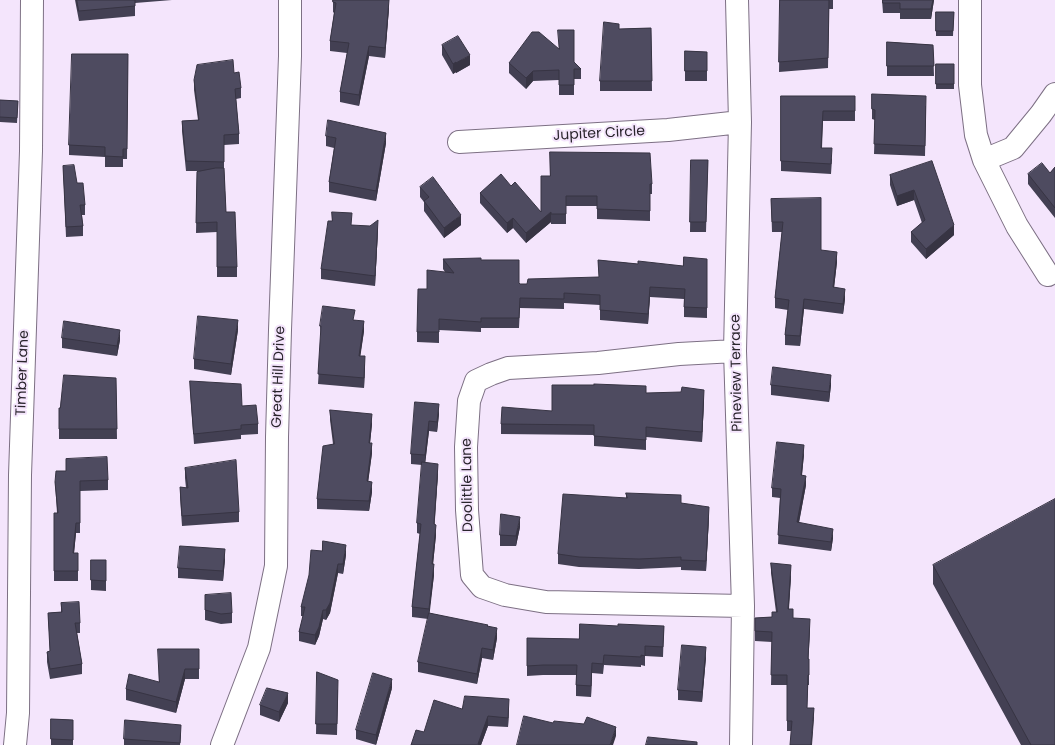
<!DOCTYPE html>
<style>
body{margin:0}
canvas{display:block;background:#f4e5fc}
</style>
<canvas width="1055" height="745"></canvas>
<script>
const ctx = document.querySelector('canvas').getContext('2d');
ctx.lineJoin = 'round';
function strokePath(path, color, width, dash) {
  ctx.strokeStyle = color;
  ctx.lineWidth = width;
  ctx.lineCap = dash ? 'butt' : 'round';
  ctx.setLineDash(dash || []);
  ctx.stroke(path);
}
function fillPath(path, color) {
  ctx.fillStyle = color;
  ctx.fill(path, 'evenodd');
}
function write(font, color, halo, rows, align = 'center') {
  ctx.font = font + ' Poppins,sans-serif';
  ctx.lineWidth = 4;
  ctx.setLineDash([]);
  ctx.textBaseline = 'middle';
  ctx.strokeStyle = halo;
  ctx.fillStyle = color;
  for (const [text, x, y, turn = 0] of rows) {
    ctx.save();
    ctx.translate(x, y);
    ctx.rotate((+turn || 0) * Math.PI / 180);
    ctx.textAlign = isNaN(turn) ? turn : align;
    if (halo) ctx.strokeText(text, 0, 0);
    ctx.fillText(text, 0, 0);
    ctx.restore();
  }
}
const minor = new Path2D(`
 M 737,0 L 740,122 L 735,351 L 743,606 L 741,745
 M 970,0 L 970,85 L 976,135 L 984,160 L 1017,226 L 1048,275
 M 459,142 L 668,130 L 740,122
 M 984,160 L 1013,148 L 1041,114 L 1055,94
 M 735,351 L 679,354 L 598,363 L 508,368 L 491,374 L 476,381 L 469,401 L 466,447 L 467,510 L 472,575 L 482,587 L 505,595 L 546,602 L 743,606
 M 15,745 L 18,713 L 20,475 L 31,151 L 32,0
 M 222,745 L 259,648 L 276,566 L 277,437 L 280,330 L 290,56 L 290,0`);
strokePath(minor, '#7d7084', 24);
strokePath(minor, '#fff', 22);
fillPath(new Path2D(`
 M 75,0 L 172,0 L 135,3 L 135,16 L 79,21 Z
 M 333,0 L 389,8 L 385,58 L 369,56 L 359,106 L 340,102 L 340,92 L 347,53 L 330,51 L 330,41 L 334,13 L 333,12 Z
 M 780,0 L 833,0 L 833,9 L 829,9 L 828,68 L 779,72 Z
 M 882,0 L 934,0 L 931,19 L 900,19 L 900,13 L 883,13 Z
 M 936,12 L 954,12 L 953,36 L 936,36 Z
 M 651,28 L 652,91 L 600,91 L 600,81 L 619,29 Z
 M 887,42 L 933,45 L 934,76 L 887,76 Z
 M 442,45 L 470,65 L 456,73 L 456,72 L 453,74 L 442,55 Z
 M 685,51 L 707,52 L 707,81 L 685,81 Z
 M 128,54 L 127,159 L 123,159 L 123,167 L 105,167 L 105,157 L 69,155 L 69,145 Z
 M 574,62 L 581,69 L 581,79 L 574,79 L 574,95 L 559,95 L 559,80 L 533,81 L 526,89 L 509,73 L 509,63 Z
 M 936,64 L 954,64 L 954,89 L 936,89 Z
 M 234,73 L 241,88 L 241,98 L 236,99 L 239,134 L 239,144 L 224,145 L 224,168 L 226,212 L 237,267 L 237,277 L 217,277 L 217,232 L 196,233 L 197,172 L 199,171 L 186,171 L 182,131 L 182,121 L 198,120 L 194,90 L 194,80 Z
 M 872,94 L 926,106 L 925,156 L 874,154 L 875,120 L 872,119 Z
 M 781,96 L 855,96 L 855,121 L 823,121 L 822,148 L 832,159 L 831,174 L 781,171 Z
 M 0,100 L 18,101 L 17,123 L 0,122 Z
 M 326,136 L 386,143 L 376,201 L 329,192 L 329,182 L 334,148 L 326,146 Z
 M 691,160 L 708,160 L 706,232 L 690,232 Z
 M 932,161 L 954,235 L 926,259 L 911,242 L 911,232 L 922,223 L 914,200 L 897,206 L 890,185 L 890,175 Z
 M 63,166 L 77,183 L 85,205 L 85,215 L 82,215 L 83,226 L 83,236 L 66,237 Z
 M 1055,167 L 1055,218 L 1028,184 L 1028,174 L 1050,173 Z
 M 541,176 L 652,184 L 652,194 L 650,194 L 650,221 L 597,219 L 597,206 L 566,206 L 566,224 L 551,224 L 551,222 L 526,243 L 513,228 L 507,233 L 480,203 L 480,193 L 511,186 L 541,212 Z
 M 420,187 L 461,225 L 444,238 L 424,211 L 424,202 L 420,197 Z
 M 771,199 L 821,250 L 837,262 L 834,287 L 845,299 L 843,314 L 804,309 L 800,346 L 785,345 L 785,335 L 788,310 L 775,308 L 775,298 L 782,232 L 772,232 Z
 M 351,225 L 378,230 L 375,286 L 321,279 L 321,269 Z
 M 443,259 L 481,260 L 520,284 L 527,284 L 599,277 L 598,260 L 638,264 L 683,266 L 707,259 L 707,318 L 684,317 L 684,299 L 650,297 L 648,324 L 600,320 L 600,305 L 564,303 L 564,309 L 520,308 L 519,328 L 481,328 L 481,332 L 439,330 L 439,343 L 417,342 L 417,332 L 427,289 L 445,272 L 443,269 Z
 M 355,320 L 364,331 L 360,356 L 365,366 L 364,388 L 318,384 L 321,336 L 320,326 Z
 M 238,330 L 231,375 L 194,369 L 194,359 Z
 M 62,338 L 120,340 L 117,356 L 62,348 Z
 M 116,378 L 117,439 L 59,439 L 59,408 L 60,408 Z
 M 190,381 L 242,406 L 258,424 L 258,434 L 241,435 L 241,439 L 194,444 L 190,391 Z
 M 771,385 L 831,385 L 829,402 L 771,395 Z
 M 646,393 L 704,400 L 702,442 L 646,437 L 646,450 L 594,446 L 594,435 L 501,434 L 501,424 L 552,411 Z
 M 415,402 L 439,414 L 437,432 L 429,431 L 425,463 L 438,474 L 434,524 L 436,535 L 433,564 L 434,575 L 429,613 L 488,626 L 497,638 L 493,660 L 482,658 L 477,684 L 418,672 L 418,662 L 428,619 L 412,617 L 412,607 L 420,534 L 417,533 L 417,523 L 422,465 L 411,464 L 411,454 Z
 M 330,410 L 372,424 L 370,443 L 372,453 L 368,481 L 372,492 L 369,511 L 317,509 L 317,499 L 333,444 L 330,420 Z
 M 804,454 L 802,475 L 806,485 L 799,523 L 833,538 L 831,551 L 778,544 L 780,498 L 772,497 L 772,488 Z
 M 66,459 L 108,480 L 108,490 L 80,491 L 80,533 L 76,533 L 74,553 L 78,563 L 78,581 L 54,581 L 54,513 L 57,513 L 55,482 L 66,471 Z
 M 185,468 L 239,512 L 239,522 L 182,526 L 180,497 L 180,487 L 186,488 L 185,478 Z
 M 626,493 L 681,503 L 709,517 L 706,571 L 681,570 L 681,567 L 639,569 L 579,567 L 558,564 L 558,554 L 626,498 Z
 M 520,527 L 516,546 L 500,546 L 500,535 Z
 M 322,551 L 346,555 L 343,574 L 338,573 L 330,613 L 326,620 L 323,619 L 319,636 L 315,645 L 299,641 L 299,632 L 303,616 L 301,616 L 301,607 Z
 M 225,559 L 223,581 L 178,578 L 178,568 Z
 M 91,560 L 106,560 L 106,591 L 91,590 Z
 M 771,563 L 791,576 L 789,609 L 793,618 L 810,629 L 808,659 L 809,659 L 809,685 L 808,685 L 807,708 L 814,718 L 791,731 L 787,731 L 787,685 L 771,685 L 772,642 L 755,641 L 755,618 L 772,617 L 776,612 L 771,573 Z
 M 933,565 L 1055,745 L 1021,745 L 933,584 Z
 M 205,595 L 232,613 L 232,623 L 221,624 L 205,620 Z
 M 61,603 L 80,623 L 80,633 L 77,633 L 82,664 L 82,674 L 50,679 L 47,662 L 47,652 L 50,651 L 48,613 L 61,612 Z
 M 618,626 L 664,626 L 663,657 L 645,656 L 645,666 L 641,665 L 641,667 L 604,665 L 603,674 L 592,673 L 591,697 L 576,696 L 576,675 L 543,675 L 527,676 L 527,638 L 579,639 Z
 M 199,649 L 199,679 L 185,679 L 176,713 L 126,700 L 126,689 L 159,682 Z
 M 706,657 L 702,702 L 678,700 L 678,690 Z
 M 317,672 L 338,690 L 337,735 L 316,734 Z
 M 392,688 L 376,745 L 356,739 L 356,730 Z
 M 288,703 L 279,722 L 260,715 L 260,705 Z
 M 462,709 L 509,709 L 508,727 L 488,726 L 481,745 L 411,745 L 424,732 Z
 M 51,719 L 73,720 L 73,745 L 51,745 Z
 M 181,735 L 180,745 L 124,745 L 124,739 Z`), '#434053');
fillPath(new Path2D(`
 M 389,0 L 389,8 L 385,58 L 385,48 Z
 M 933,0 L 934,0 L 931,19 L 931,9 Z
 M 369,46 L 369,56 L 359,106 L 359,95 Z
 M 470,55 L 470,65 L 456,73 L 456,63 Z
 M 456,62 L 456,72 L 453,74 L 453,64 Z
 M 533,71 L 533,81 L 526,89 L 526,78 Z
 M 386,133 L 386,143 L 376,201 L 376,191 Z
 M 914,190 L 914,200 L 897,206 L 897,196 Z
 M 551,212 L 551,222 L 526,243 L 526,233 Z
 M 461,215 L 461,225 L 444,238 L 444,228 Z
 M 513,218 L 513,228 L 507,233 L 507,223 Z
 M 378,220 L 378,230 L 375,286 L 375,276 Z
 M 954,225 L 954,235 L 926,259 L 926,249 Z
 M 837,252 L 837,262 L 833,297 L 833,287 Z
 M 650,287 L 650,297 L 648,324 L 648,314 Z
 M 845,289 L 845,299 L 843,314 L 843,304 Z
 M 804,299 L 804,309 L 800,346 L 800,336 Z
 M 238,320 L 238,330 L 231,375 L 231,364 Z
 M 364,321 L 364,331 L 359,366 L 359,356 Z
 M 120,330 L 120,340 L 117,356 L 117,346 Z
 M 365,356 L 365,366 L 364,388 L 364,378 Z
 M 831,375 L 831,385 L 829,402 L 829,392 Z
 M 704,390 L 704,400 L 702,442 L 702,432 Z
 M 439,404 L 439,414 L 437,432 L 437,422 Z
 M 372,414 L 372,424 L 369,453 L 369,443 Z
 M 429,421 L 429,431 L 425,465 L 425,455 Z
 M 372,443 L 372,453 L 367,491 L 367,481 Z
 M 804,445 L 804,454 L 801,484 L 801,475 Z
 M 438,464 L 438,474 L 434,534 L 434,524 Z
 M 806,476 L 806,485 L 797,532 L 797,522 Z
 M 372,482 L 372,492 L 369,511 L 369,501 Z
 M 709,507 L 709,517 L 706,571 L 706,561 Z
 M 520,517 L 520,527 L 516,546 L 516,536 Z
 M 76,523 L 76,533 L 73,563 L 73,553 Z
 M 436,525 L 436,535 L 432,574 L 432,564 Z
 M 833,529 L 833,538 L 831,551 L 831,542 Z
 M 346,545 L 346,555 L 343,574 L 343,564 Z
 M 225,549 L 225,559 L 223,581 L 223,571 Z
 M 338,564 L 338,573 L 330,613 L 326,620 L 326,610 Z
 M 434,564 L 434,575 L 429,619 L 429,609 Z
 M 791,565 L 791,576 L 788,619 L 788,609 Z
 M 323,610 L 323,619 L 319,636 L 315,645 L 315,635 Z
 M 810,619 L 810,629 L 808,669 L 808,659 Z
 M 497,628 L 497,638 L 493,660 L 493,650 Z
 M 706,647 L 706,657 L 702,702 L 702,692 Z
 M 482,648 L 482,658 L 477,684 L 477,674 Z
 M 592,663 L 592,673 L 591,697 L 591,686 Z
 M 185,669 L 185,679 L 176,713 L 176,702 Z
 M 392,679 L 392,688 L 376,745 L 376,735 Z
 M 288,693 L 288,703 L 279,722 L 279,712 Z
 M 509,699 L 509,709 L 508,727 L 508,718 Z
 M 814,708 L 814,718 L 812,745 L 811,745 Z
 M 488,716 L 488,726 L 481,745 L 478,745 Z
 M 616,727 L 616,736 L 613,745 L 610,745 Z`), '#373443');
const building = new Path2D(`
 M 77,0 L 135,0 L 135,6 L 79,11 Z
 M 333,0 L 389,0 L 385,48 L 369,46 L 359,95 L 340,92 L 349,43 L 330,41 L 336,3 L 333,2 Z
 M 780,0 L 829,0 L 828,58 L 779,62 Z
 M 883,0 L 933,0 L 931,9 L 900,9 L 900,3 L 883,3 Z
 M 936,12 L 954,12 L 953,31 L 936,31 Z
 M 604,22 L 619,24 L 619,29 L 651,28 L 652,81 L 600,81 Z
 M 558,30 L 574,30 L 574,62 L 581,69 L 574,69 L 574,85 L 559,85 L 559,70 L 533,71 L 526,78 L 509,63 L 532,32 L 539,32 L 559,49 Z
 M 458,36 L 470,55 L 456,63 L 456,62 L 453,64 L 442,45 Z
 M 887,42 L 933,45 L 934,66 L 887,66 Z
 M 685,51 L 707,52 L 707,71 L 685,71 Z
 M 72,54 L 128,54 L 127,149 L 123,149 L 123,157 L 105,156 L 105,147 L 69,145 Z
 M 233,60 L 234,73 L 239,72 L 241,88 L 235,89 L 239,134 L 224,135 L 224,162 L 186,161 L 182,121 L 199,120 L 194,80 L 197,65 Z
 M 936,64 L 954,64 L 954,84 L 936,84 Z
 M 872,94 L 926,96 L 925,146 L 874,144 L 875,110 L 872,109 Z
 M 781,96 L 855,96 L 855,111 L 823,111 L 821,148 L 832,148 L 831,164 L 781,161 Z
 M 0,100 L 18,101 L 17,118 L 0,117 Z
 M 328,120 L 386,133 L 376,191 L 329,182 L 336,138 L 326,136 Z
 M 550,152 L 650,153 L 652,184 L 650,184 L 650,211 L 597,209 L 597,196 L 566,196 L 566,214 L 551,214 L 551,212 L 526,233 L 513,218 L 507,223 L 480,193 L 501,174 L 511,186 L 515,182 L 541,212 L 541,176 L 550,176 Z
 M 691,160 L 708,160 L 706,222 L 690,222 Z
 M 932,161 L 954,225 L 926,249 L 911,232 L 925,220 L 914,190 L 897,196 L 890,175 Z
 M 1042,163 L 1050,173 L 1055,167 L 1055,208 L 1028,174 Z
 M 74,165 L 77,183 L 83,183 L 85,205 L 80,205 L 83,226 L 66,227 L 63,166 Z
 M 216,168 L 224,168 L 226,212 L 235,212 L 237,267 L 217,267 L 217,222 L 196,223 L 197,172 Z
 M 433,177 L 461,215 L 444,228 L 424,201 L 429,197 L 420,187 Z
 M 821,198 L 821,250 L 837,252 L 833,287 L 845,289 L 843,304 L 804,299 L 800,336 L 785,335 L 789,300 L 775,298 L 783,222 L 772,222 L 771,199 Z
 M 332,212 L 352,213 L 351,225 L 370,226 L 378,220 L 375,276 L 321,269 L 328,221 L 332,221 Z
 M 684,257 L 707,259 L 707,308 L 684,307 L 685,289 L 650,287 L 648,314 L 600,310 L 600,295 L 564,293 L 564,299 L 520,298 L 519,318 L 481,318 L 481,322 L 439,319 L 439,332 L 417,332 L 418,289 L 427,289 L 427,270 L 454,273 L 443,259 L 481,258 L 481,260 L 519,260 L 519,283 L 520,284 L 527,284 L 528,279 L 599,277 L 598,260 L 638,264 L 638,261 L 683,266 Z
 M 323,306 L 355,310 L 353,320 L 364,321 L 359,356 L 365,356 L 364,378 L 318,374 L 321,326 L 320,326 Z
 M 198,316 L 238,320 L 231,364 L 194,359 Z
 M 64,321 L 120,330 L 117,346 L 62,338 Z
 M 773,367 L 831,375 L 829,392 L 771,385 Z
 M 64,375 L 116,378 L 117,429 L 59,429 L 59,408 L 60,408 Z
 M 190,381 L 241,384 L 242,406 L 256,405 L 258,424 L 241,425 L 241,429 L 194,434 Z
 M 594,384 L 646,386 L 646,393 L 681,392 L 682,387 L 704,390 L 702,432 L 646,427 L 646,440 L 594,436 L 594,425 L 501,424 L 502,407 L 552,411 L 552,385 L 594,385 Z
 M 415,402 L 439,404 L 437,422 L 429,421 L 425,455 L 411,454 Z
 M 330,410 L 372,414 L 369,443 L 372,443 L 367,481 L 372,482 L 369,501 L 317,499 L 323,446 L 334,444 Z
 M 777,442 L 804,445 L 801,475 L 806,476 L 797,522 L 833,529 L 831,542 L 778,535 L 781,489 L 772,488 Z
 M 107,457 L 108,480 L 80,481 L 80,523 L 76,523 L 73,553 L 78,553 L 78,571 L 54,571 L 54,513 L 58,513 L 55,482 L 56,471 L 66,471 L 66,459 Z
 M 236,460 L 239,512 L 182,516 L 180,487 L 188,488 L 185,468 Z
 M 422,462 L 438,464 L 434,524 L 436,525 L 432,564 L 434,564 L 429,609 L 412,607 L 421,524 L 417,523 Z
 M 626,493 L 681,495 L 681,503 L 709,507 L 706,561 L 681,560 L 681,557 L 639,559 L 579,557 L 558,554 L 563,494 L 627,498 Z
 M 1055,499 L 1055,745 L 1031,745 L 933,565 Z
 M 501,514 L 520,517 L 516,536 L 500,535 Z
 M 323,541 L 346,545 L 343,564 L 338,564 L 330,603 L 326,610 L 323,610 L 319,627 L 315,635 L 299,632 L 305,607 L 301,607 L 309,575 L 311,550 L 322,551 Z
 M 180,546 L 225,549 L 223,571 L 178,568 Z
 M 91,560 L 106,560 L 106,581 L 91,580 Z
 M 771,563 L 791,565 L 788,609 L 793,609 L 793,618 L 810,619 L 808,659 L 809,659 L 809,675 L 808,675 L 807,708 L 814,708 L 811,745 L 790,745 L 792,721 L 787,721 L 787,675 L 771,675 L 772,632 L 755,631 L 755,618 L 772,617 L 772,612 L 777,612 Z
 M 231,593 L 232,613 L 221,614 L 205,610 L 205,595 Z
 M 79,602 L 80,623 L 75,623 L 82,664 L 50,669 L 47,652 L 50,651 L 48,613 L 62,612 L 61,603 Z
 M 429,613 L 488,625 L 487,626 L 497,628 L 493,650 L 482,648 L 477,674 L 418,662 Z
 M 580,624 L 618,626 L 618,624 L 664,626 L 663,647 L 645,646 L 645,656 L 641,655 L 641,657 L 604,655 L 603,664 L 592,663 L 591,686 L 576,685 L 577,665 L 543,665 L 527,666 L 527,638 L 579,639 Z
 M 682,645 L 706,647 L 702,692 L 678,690 Z
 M 158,649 L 199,649 L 199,669 L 185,669 L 176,702 L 126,689 L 129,674 L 159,682 Z
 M 317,672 L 338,680 L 337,724 L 316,724 Z
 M 373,673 L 392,679 L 376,735 L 356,730 Z
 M 267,688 L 288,693 L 279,712 L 260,705 Z
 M 465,696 L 509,699 L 508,718 L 488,716 L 478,744 L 480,745 L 411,745 L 416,730 L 424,732 L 434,700 L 462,709 Z
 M 524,716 L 553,723 L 554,721 L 584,724 L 587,717 L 616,727 L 610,745 L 517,745 Z
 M 51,719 L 73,720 L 73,740 L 51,739 Z
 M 125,720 L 181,725 L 180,743 L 124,739 Z
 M 648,737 L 697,742 L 697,745 L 646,745 Z`);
fillPath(building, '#4e4b60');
strokePath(building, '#373443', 1);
write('14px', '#2a252d', '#f4e5fc', [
 ["Jupiter Circle",599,134,-3],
 ["Timber Lane",23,373,-88],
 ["Pineview Terrace",737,373,-91],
 ["Great Hill Drive",279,377,-88],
 ["Doolittle Lane",468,485,-91]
]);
</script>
